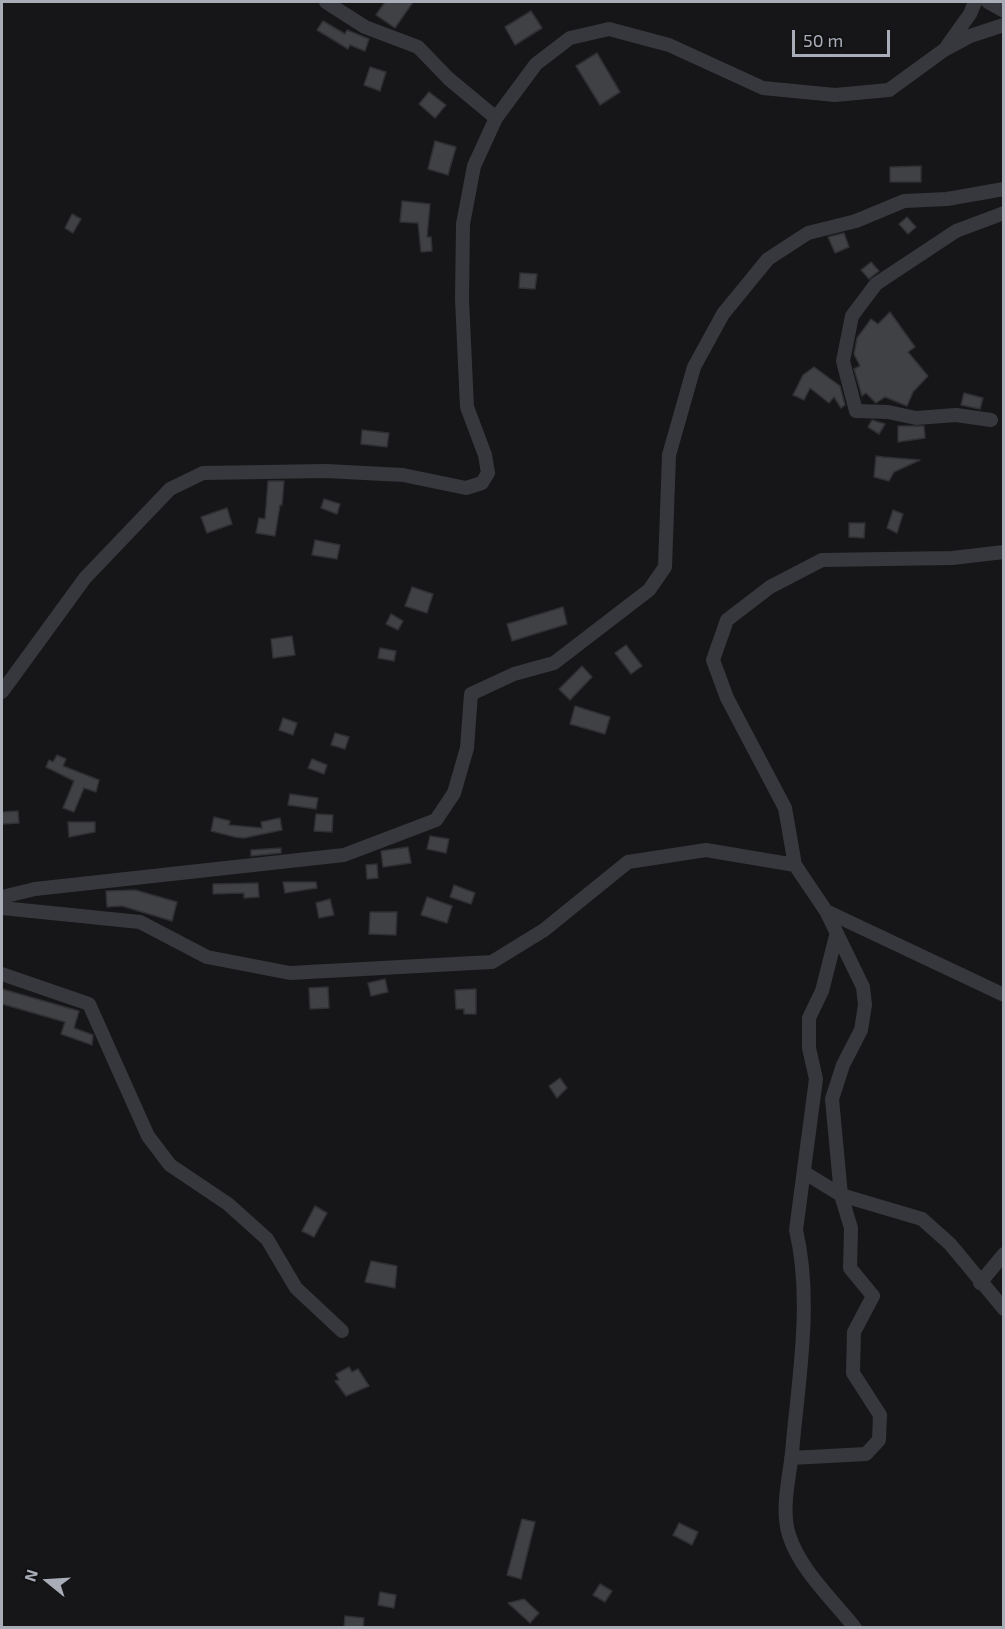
<!DOCTYPE html>
<style>
body{margin:0}
#map{position:relative;width:1005px;height:1629px;overflow:hidden;background:#161618;font-family:"Exo 2",sans-serif}
canvas{display:block}
.frame{position:absolute;inset:0;border:3px solid #a8adb8;pointer-events:none}
.north{position:absolute;left:18px;top:1551px;width:60px;height:60px;-webkit-text-stroke:4px #111113;paint-order:stroke;rotate:288deg;font-size:16px;font-weight:700;line-height:24px;text-align:center;color:#a8adb8}
.north::after{content:'';display:block;margin:auto;width:21px;height:27px;background:#a8adb8;clip-path:polygon(50% 0,100% 100%,50% 72%,0 100%)}
.scale{position:absolute;left:792px;top:30px;width:98px;height:27px;box-sizing:border-box;border:3px solid #a8adb8;border-top:0;padding-left:8px;font-size:18px;line-height:21px;white-space:nowrap;color:#a8adb8;-webkit-text-stroke:4px #111113;paint-order:stroke}
</style>
<div id="map">
<canvas width="1005" height="1629"></canvas>
<div class="frame"></div>
<div class="north">N</div>
<div class="scale">50 m</div>
</div>
<script>
const ctx = document.querySelector('canvas').getContext('2d');
ctx.lineJoin = 'round';
function fillPath(path, color) {
  ctx.fillStyle = color;
  ctx.fill(path, 'evenodd');
}
function strokePath(path, color, width, dash) {
  ctx.strokeStyle = color;
  ctx.lineWidth = width;
  ctx.lineCap = dash ? 'butt' : 'round';
  ctx.setLineDash(dash || []);
  ctx.stroke(path);
}
const building = new Path2D(`
 M 385,2 L 413,2 L 395,28 L 376,15 Z
 M 531,11 L 542,28 L 515,45 L 505,27 Z
 M 323,21 L 345,34 L 347,30 L 369,39 L 365,51 L 350,45 L 348,49 L 317,30 Z
 M 597,53 L 620,92 L 600,105 L 576,66 Z
 M 370,67 L 386,72 L 380,91 L 364,85 Z
 M 429,92 L 446,105 L 435,118 L 419,104 Z
 M 435,141 L 456,147 L 448,175 L 428,169 Z
 M 921,166 L 921,182 L 890,182 L 890,167 Z
 M 402,201 L 430,204 L 427,237 L 431,237 L 432,251 L 421,252 L 418,223 L 400,222 Z
 M 72,214 L 81,219 L 73,233 L 65,228 Z
 M 907,217 L 916,227 L 908,234 L 899,224 Z
 M 844,233 L 849,247 L 835,253 L 828,237 Z
 M 871,262 L 879,271 L 869,279 L 861,270 Z
 M 520,273 L 537,274 L 535,289 L 519,288 Z
 M 890,312 L 915,347 L 908,352 L 928,376 L 913,392 L 907,406 L 885,397 L 876,403 L 866,393 L 862,396 L 854,369 L 860,366 L 854,354 L 857,338 L 871,319 L 878,324 Z
 M 814,367 L 840,386 L 845,405 L 841,408 L 834,397 L 829,403 L 810,388 L 804,400 L 793,395 L 803,375 Z
 M 964,393 L 983,398 L 980,409 L 961,405 Z
 M 872,420 L 885,424 L 879,434 L 868,427 Z
 M 898,426 L 924,426 L 925,438 L 898,442 Z
 M 362,430 L 389,433 L 387,447 L 361,444 Z
 M 876,456 L 883,457 L 920,460 L 894,472 L 889,481 L 874,477 Z
 M 268,481 L 284,481 L 282,505 L 280,505 L 275,536 L 256,533 L 259,518 L 265,519 Z
 M 324,499 L 340,504 L 337,514 L 321,508 Z
 M 227,508 L 232,524 L 207,533 L 201,517 Z
 M 893,510 L 903,514 L 897,533 L 887,528 Z
 M 849,523 L 865,523 L 864,538 L 849,537 Z
 M 315,540 L 340,545 L 337,559 L 312,555 Z
 M 412,587 L 433,594 L 427,613 L 405,606 Z
 M 563,607 L 567,624 L 512,641 L 507,624 Z
 M 391,614 L 403,621 L 398,630 L 386,624 Z
 M 292,636 L 295,655 L 273,658 L 271,639 Z
 M 626,645 L 642,666 L 631,674 L 615,653 Z
 M 380,648 L 396,651 L 394,661 L 378,658 Z
 M 582,666 L 592,677 L 570,700 L 559,689 Z
 M 575,706 L 610,717 L 605,734 L 570,724 Z
 M 283,718 L 297,723 L 293,735 L 279,730 Z
 M 335,733 L 349,737 L 345,749 L 331,745 Z
 M 57,755 L 66,759 L 63,766 L 99,780 L 96,792 L 84,788 L 74,812 L 63,808 L 74,781 L 46,767 L 49,760 L 53,762 Z
 M 312,759 L 327,765 L 324,774 L 308,768 Z
 M 290,794 L 318,798 L 316,809 L 288,805 Z
 M 18,811 L 19,823 L 2,824 L 2,812 Z
 M 316,814 L 333,815 L 332,832 L 314,831 Z
 M 214,817 L 230,821 L 229,825 L 262,828 L 261,822 L 280,818 L 282,830 L 244,838 L 235,837 L 211,831 Z
 M 68,822 L 95,822 L 95,832 L 69,837 Z
 M 430,836 L 449,839 L 446,853 L 427,849 Z
 M 408,847 L 411,863 L 383,867 L 381,851 Z
 M 281,848 L 281,853 L 251,856 L 251,850 Z
 M 377,864 L 378,878 L 367,879 L 366,865 Z
 M 283,882 L 316,882 L 317,888 L 285,893 Z
 M 258,883 L 259,897 L 244,898 L 244,893 L 213,894 L 213,884 Z
 M 454,885 L 475,893 L 471,904 L 450,897 Z
 M 135,890 L 177,902 L 172,921 L 122,906 L 107,907 L 106,891 Z
 M 427,897 L 452,906 L 447,923 L 421,915 Z
 M 330,899 L 334,915 L 319,918 L 316,903 Z
 M 370,912 L 397,912 L 396,935 L 369,934 Z
 M 385,979 L 388,992 L 371,996 L 368,983 Z
 M 328,987 L 329,1008 L 310,1009 L 309,988 Z
 M 2,989 L 79,1011 L 74,1028 L 93,1035 L 92,1045 L 61,1034 L 65,1022 L 2,1004 Z
 M 476,989 L 476,1014 L 464,1014 L 464,1009 L 456,1009 L 455,990 Z
 M 560,1078 L 567,1088 L 557,1098 L 549,1086 Z
 M 315,1206 L 327,1213 L 314,1237 L 302,1231 Z
 M 371,1261 L 397,1266 L 395,1288 L 365,1282 Z
 M 349,1367 L 352,1372 L 358,1369 L 369,1386 L 346,1396 L 335,1381 L 339,1380 L 336,1374 Z
 M 522,1519 L 535,1522 L 521,1579 L 507,1575 Z
 M 679,1523 L 698,1532 L 692,1545 L 673,1535 Z
 M 600,1584 L 612,1591 L 605,1602 L 593,1595 Z
 M 380,1592 L 396,1595 L 394,1608 L 378,1605 Z
 M 524,1599 L 539,1613 L 530,1623 L 508,1603 Z
 M 345,1616 L 364,1618 L 363,1628 L 344,1628 Z`);
fillPath(building, '#404145');
strokePath(building, '#303034', 1.5);
strokePath(new Path2D(`
 M 326,2 L 365,27 L 418,47 L 449,79 L 496,118
 M 988,2 L 1004,11
 M 947,46 L 970,14 L 975,2
 M 991,420 L 956,415 L 916,418 L 888,412 L 856,411 L 843,361 L 852,316 L 876,284 L 956,231 L 1004,213
 M 2,692 L 85,578 L 170,489 L 203,473 L 326,471 L 403,475 L 466,488 L 482,483 L 488,473 L 485,455 L 467,407 L 462,299 L 463,224 L 474,166 L 496,118 L 536,64 L 570,38 L 609,29 L 669,45 L 763,88 L 835,95 L 889,90 L 944,50 L 970,36 L 1004,25
 M 795,865 L 785,808 L 727,698 L 713,660 L 727,620 L 770,587 L 822,560 L 952,558 L 1004,552
 M 2,897 L 35,889 L 344,855 L 436,820 L 454,793 L 467,748 L 471,694 L 514,674 L 554,663 L 649,590 L 665,567 L 669,455 L 694,367 L 723,314 L 768,259 L 808,233 L 856,221 L 904,201 L 947,199 L 1004,189
 M 2,908 L 140,922 L 207,957 L 290,973 L 492,962 L 544,930 L 628,862 L 706,850 L 795,865 L 826,911 L 863,987 L 865,1005 L 861,1030 L 843,1065 L 832,1099 L 841,1195 L 851,1228 L 850,1268 L 873,1296 L 854,1332 L 853,1373 L 880,1415 L 879,1440 L 866,1454 L 791,1458
 M 826,911 L 1004,995
 M 836,936 L 822,991 L 809,1018 L 809,1048 L 816,1079 L 796,1230 C 813,1302 798,1381 792,1453 C 789,1479 781,1510 789,1535 C 800,1570 833,1600 855,1628
 M 2,974 L 89,1004 L 148,1136 L 170,1165 L 228,1204 L 267,1239 L 296,1288 L 342,1331
 M 805,1173 L 841,1195 L 922,1219 L 950,1244 L 1004,1309
 M 980,1283 L 1004,1254`), '#37383d', 14);
</script>
